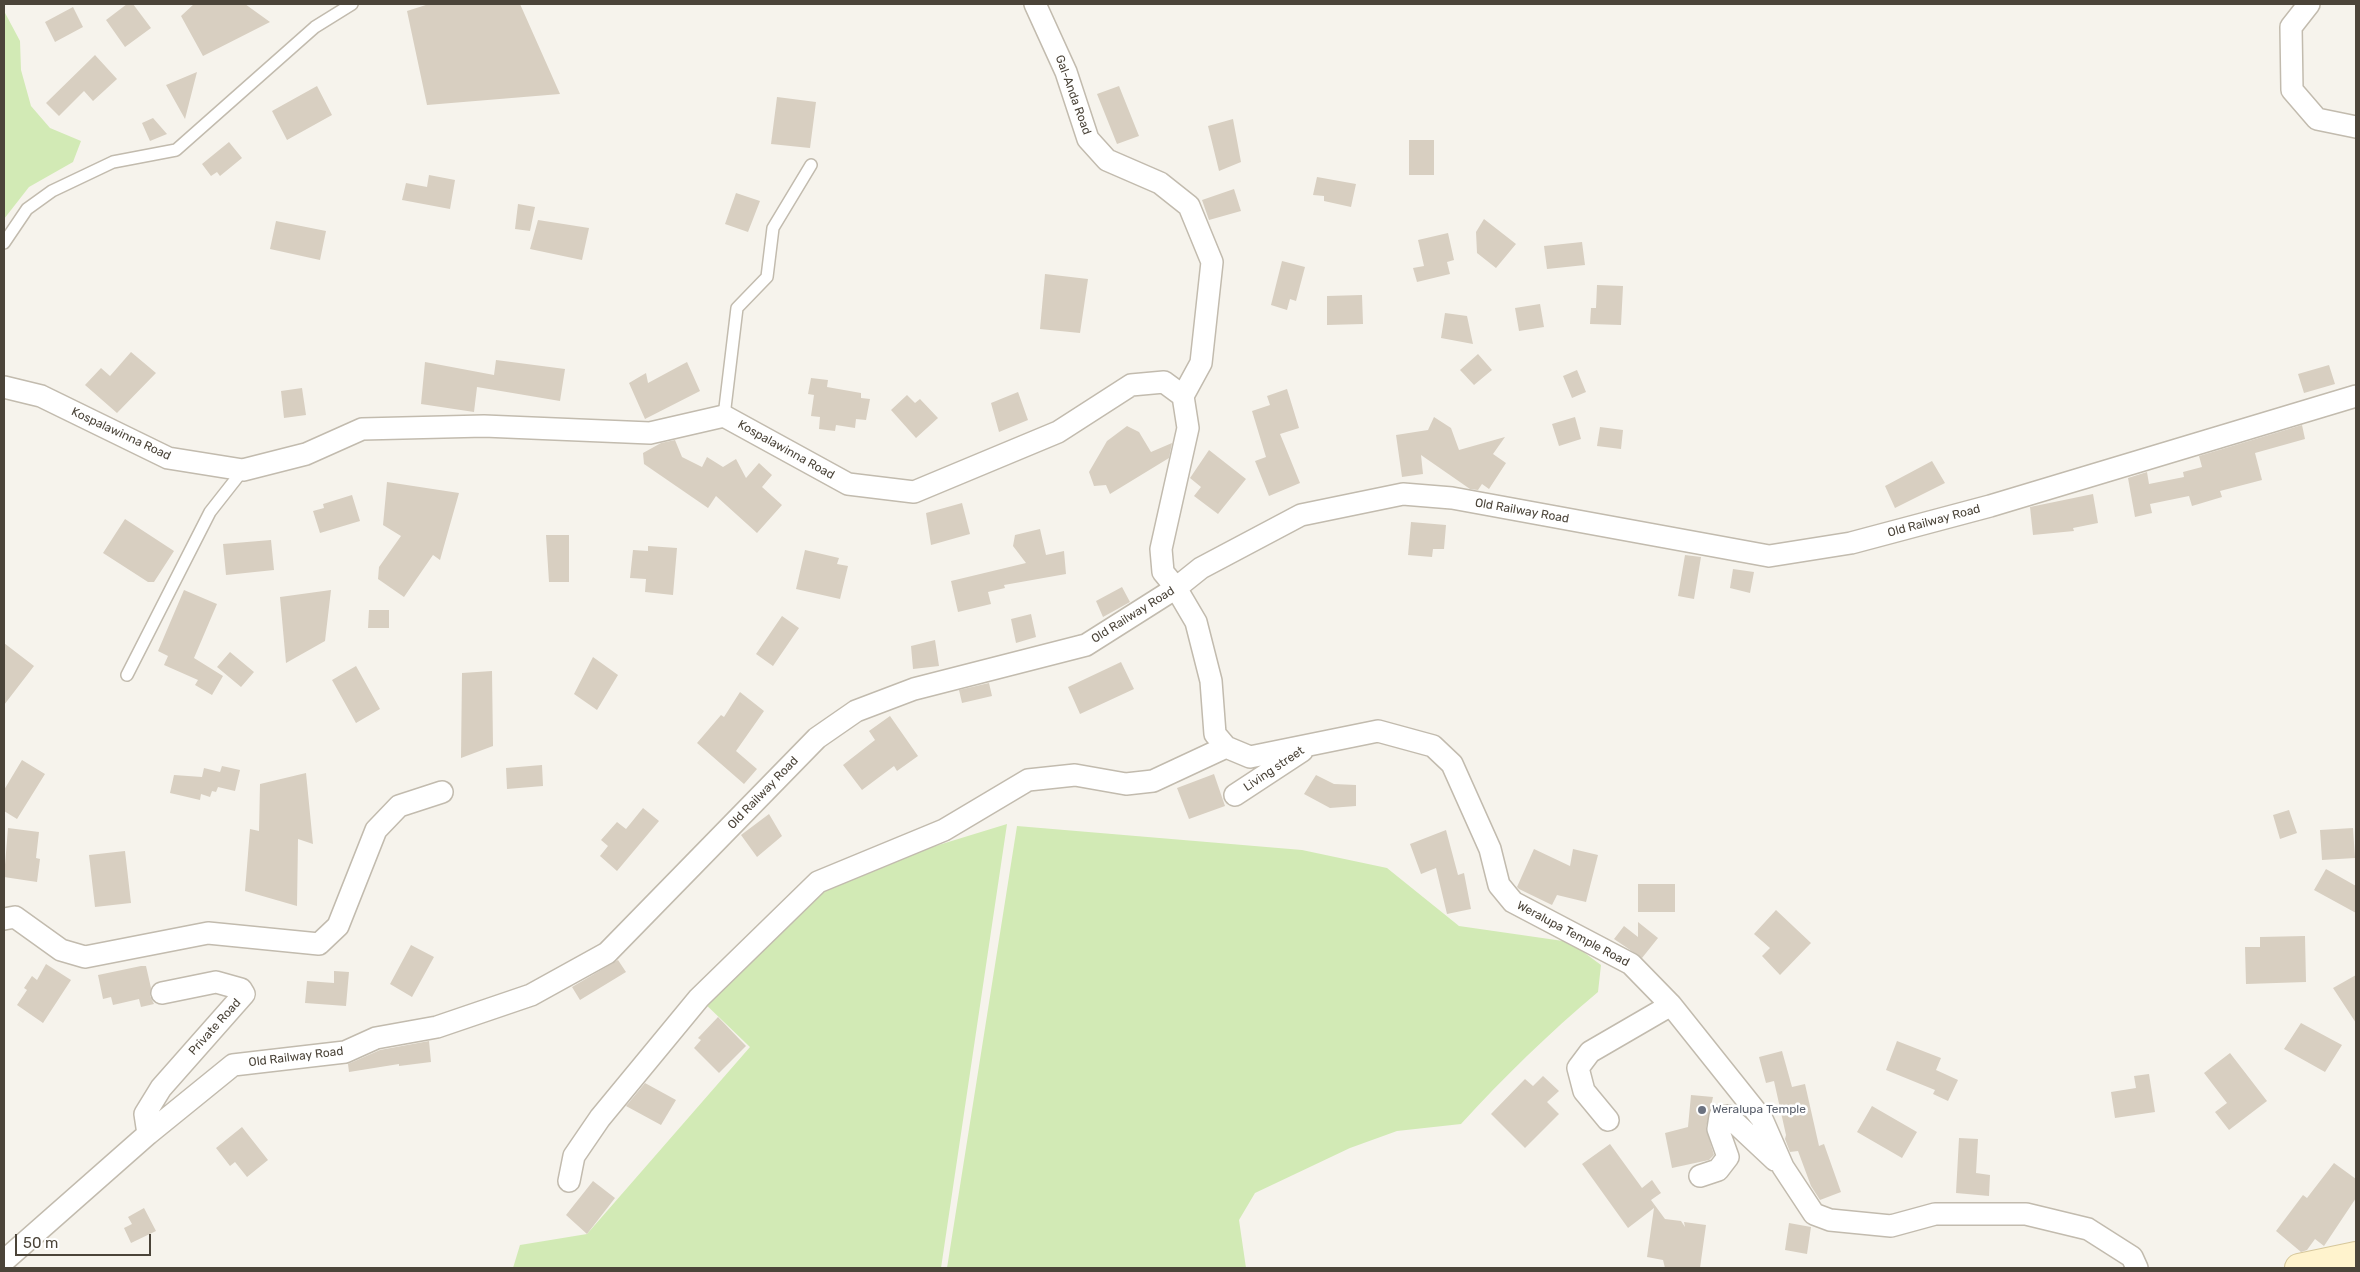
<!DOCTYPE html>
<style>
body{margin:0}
#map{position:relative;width:2360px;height:1272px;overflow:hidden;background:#f6f3ec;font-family:Rubik,sans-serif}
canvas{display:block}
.frame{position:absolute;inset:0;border:5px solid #4b4439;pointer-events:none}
.scale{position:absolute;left:15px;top:1234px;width:136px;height:22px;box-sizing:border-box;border:2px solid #4b4439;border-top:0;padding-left:6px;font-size:15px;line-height:18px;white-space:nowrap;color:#4b4439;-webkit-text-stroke:4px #fff;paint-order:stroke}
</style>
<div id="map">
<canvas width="2360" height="1272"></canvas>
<div class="frame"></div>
<div class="scale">50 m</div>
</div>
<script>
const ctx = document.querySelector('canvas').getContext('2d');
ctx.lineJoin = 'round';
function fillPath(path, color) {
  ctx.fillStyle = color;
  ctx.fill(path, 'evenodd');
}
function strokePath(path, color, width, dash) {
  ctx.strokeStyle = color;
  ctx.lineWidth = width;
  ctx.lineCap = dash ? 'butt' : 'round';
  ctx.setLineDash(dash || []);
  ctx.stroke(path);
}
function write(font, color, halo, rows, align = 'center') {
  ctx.font = font + ' Rubik,sans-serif';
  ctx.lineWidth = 5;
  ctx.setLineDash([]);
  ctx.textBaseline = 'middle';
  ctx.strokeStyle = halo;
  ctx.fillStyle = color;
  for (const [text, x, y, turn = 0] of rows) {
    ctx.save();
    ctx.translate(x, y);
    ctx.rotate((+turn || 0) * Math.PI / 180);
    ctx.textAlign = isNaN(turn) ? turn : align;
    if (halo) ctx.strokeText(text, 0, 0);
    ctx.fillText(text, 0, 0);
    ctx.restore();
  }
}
fillPath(new Path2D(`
 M 4,11 L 20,41 L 21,70 L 31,106 L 50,128 L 81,141 L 73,162 L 29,187 L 4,219 Z
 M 1007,824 L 941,1268 L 513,1268 L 520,1245 L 587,1234 L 750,1047 L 699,998 L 818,882 Z
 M 1017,826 L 1302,850 L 1387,868 L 1459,926 L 1570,942 L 1601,965 L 1598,992 C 1549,1033 1504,1077 1461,1124 L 1397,1131 L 1350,1148 L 1255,1193 L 1239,1220 L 1246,1268 L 947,1268 Z`), '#d2eab5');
fillPath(new Path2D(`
 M 127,4 L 133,4 L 151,28 L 125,47 L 106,20 Z
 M 194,4 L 245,4 L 270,22 L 203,56 L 181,16 Z
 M 429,4 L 520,4 L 560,94 L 427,105 L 407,11 Z
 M 73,7 L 83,27 L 55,42 L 45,22 Z
 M 95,55 L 117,79 L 93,101 L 84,91 L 59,116 L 46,103 Z
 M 197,72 L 185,119 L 166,85 Z
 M 317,86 L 332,115 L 287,140 L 272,111 Z
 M 1119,86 L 1139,136 L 1117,144 L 1097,94 Z
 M 777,97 L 816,102 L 810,148 L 771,144 Z
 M 153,118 L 167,134 L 150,141 L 142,123 Z
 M 1233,119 L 1241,162 L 1219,171 L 1208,126 Z
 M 1409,140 L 1434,140 L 1434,175 L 1409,175 Z
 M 229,142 L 242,158 L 220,176 L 217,172 L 211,176 L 202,164 Z
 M 429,175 L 455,180 L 450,209 L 402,200 L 406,183 L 427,187 Z
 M 1317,177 L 1356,184 L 1351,207 L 1324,201 L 1324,196 L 1313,195 Z
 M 1234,189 L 1241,211 L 1209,220 L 1202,200 Z
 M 736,193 L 760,201 L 748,232 L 725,224 Z
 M 518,204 L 535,207 L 530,231 L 515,229 Z
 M 1484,219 L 1516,244 L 1496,268 L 1477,253 L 1476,232 Z
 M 538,220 L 589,228 L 582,260 L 530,249 Z
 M 276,221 L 326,231 L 320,260 L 270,249 Z
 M 1448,233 L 1454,260 L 1447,262 L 1450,274 L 1417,282 L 1413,268 L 1424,266 L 1418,240 Z
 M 1582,242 L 1585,265 L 1547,269 L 1544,246 Z
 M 1282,261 L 1305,267 L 1296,301 L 1290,299 L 1287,310 L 1271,305 Z
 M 1045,274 L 1088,279 L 1080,333 L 1040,329 Z
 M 1597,285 L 1623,286 L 1621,325 L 1590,324 L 1591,308 L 1596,308 Z
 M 1362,295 L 1363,324 L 1327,325 L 1327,296 Z
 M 1540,304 L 1544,327 L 1519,331 L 1515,308 Z
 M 1445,313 L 1467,316 L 1473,344 L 1441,338 Z
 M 131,352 L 156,373 L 117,413 L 85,385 L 101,368 L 110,376 Z
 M 1478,354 L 1492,370 L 1474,385 L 1460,370 Z
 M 496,360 L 565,369 L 560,401 L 477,387 L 474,412 L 421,404 L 425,362 L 494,375 Z
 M 687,362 L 700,391 L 645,419 L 629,383 L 646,373 L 648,383 Z
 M 2329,365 L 2335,384 L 2304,393 L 2298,374 Z
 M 1577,370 L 1586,392 L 1572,398 L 1563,376 Z
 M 811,378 L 828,380 L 827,387 L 861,393 L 861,398 L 870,399 L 866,420 L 856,419 L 855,428 L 836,425 L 835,431 L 819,429 L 820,417 L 811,416 L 814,395 L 808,394 Z
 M 302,388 L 306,415 L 284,418 L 281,391 Z
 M 1287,389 L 1299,428 L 1280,434 L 1300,483 L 1269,496 L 1255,461 L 1266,457 L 1252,411 L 1270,405 L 1267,396 Z
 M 1018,392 L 1028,420 L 999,432 L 991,403 Z
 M 907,395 L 915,403 L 920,399 L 938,418 L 916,438 L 891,410 Z
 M 1434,417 L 1451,428 L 1459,450 L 1505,437 L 1493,454 L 1506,463 L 1489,489 L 1482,484 L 1478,490 L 1470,489 L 1421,455 L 1423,474 L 1402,477 L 1396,435 L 1428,430 Z
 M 1575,417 L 1581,439 L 1559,446 L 1552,424 Z
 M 2302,425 L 2305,439 L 2255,453 L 2262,480 L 2220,491 L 2222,497 L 2192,506 L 2189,496 L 2150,504 L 2152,513 L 2135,517 L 2128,478 L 2147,472 L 2149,484 L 2184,477 L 2183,472 L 2202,467 L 2199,456 Z
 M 1127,426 L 1139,432 L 1151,452 L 1172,443 L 1169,458 L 1110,494 L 1106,485 L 1094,486 L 1089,472 L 1107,441 Z
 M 1600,427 L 1623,430 L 1621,449 L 1597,446 Z
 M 675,440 L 682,457 L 702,467 L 707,457 L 723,467 L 736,459 L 746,478 L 759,463 L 772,475 L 762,487 L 782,505 L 757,533 L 716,496 L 708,508 L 644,464 L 643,453 L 661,443 Z
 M 1209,450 L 1246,479 L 1218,514 L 1194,496 L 1201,487 L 1190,478 Z
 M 1932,461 L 1945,483 L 1895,508 L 1885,486 Z
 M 387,482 L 459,493 L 440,560 L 433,555 L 404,597 L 378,579 L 379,567 L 401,536 L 383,525 Z
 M 2093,494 L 2098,523 L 2073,528 L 2074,531 L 2033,535 L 2030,507 Z
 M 352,495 L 360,521 L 320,533 L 313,511 L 324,508 L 323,504 Z
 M 962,503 L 970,534 L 931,545 L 926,513 Z
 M 125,519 L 174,551 L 154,582 L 148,582 L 103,553 Z
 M 1411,522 L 1446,525 L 1444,549 L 1433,549 L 1432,557 L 1408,555 Z
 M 1040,529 L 1046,555 L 1064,551 L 1066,574 L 1004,585 L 1005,588 L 988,592 L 991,604 L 958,612 L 951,581 L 1026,563 L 1013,546 L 1015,535 Z
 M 546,535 L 569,535 L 569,582 L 549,582 Z
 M 271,540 L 274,570 L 226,575 L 223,544 Z
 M 648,546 L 677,548 L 673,595 L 645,592 L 646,579 L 630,578 L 633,550 L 648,551 Z
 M 805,550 L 839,558 L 837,564 L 848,566 L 840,599 L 796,589 Z
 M 1685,555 L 1701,557 L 1694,599 L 1678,596 Z
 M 1733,569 L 1754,572 L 1750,593 L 1730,588 Z
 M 1122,587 L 1130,602 L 1103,617 L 1096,601 Z
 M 184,590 L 217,604 L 194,658 L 223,676 L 212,695 L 195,685 L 198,680 L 164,665 L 168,656 L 158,651 Z
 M 331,590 L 325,641 L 286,663 L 280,597 Z
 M 369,610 L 389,610 L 389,628 L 368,628 Z
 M 1031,614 L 1036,637 L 1016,643 L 1011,619 Z
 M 782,616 L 799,628 L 773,666 L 756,654 Z
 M 935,640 L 939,666 L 913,669 L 911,646 Z
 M 4,643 L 34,666 L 4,705 Z
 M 230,652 L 254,672 L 241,687 L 217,667 Z
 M 593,657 L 618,675 L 597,710 L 574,694 Z
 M 1121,662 L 1134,689 L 1080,714 L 1068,687 Z
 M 356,666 L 380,709 L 356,723 L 332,680 Z
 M 492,671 L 493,746 L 461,758 L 462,673 Z
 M 989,683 L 992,696 L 962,703 L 959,690 Z
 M 740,692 L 764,711 L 736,751 L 757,769 L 744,784 L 697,743 L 721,715 L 724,717 Z
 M 890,716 L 918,756 L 897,771 L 894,766 L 862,790 L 843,765 L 875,740 L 869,731 Z
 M 22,760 L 45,774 L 17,819 L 4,811 L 4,790 Z
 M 542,765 L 543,786 L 507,789 L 506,768 Z
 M 222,766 L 240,770 L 235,791 L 218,787 L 216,792 L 212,791 L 210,797 L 201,794 L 200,800 L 170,793 L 174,775 L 202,777 L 204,768 L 220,772 Z
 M 306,773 L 313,844 L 298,839 L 297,906 L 245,891 L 250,829 L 259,831 L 260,784 Z
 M 1214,774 L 1225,806 L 1189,819 L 1177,788 Z
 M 1316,775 L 1334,784 L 1356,785 L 1356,806 L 1330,808 L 1304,794 Z
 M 643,808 L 659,821 L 617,871 L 600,856 L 608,846 L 601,840 L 617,822 L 626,829 Z
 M 2289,810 L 2297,833 L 2280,839 L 2273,815 Z
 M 769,814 L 782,836 L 757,857 L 741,835 Z
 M 8,828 L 39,832 L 36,858 L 40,859 L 37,882 L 4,877 Z
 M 2353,828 L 2355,858 L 2322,860 L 2320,830 Z
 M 1446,830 L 1458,875 L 1464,873 L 1471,909 L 1447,914 L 1436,868 L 1421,874 L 1410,844 Z
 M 1534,849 L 1570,866 L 1573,849 L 1598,855 L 1586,902 L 1557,895 L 1552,905 L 1519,889 L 1517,887 Z
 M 125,851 L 131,903 L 95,907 L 89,855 Z
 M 2326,869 L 2356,886 L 2356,913 L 2314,890 Z
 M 1638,884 L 1675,884 L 1675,912 L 1638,912 Z
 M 1776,910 L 1811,943 L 1780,975 L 1762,956 L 1770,948 L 1754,934 Z
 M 1638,922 L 1658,938 L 1642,958 L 1614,939 L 1624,926 L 1638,937 Z
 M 2305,936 L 2306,982 L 2246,984 L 2245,947 L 2260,947 L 2260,937 Z
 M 411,945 L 434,957 L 412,997 L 390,984 Z
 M 618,960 L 626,972 L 580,1000 L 572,987 Z
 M 46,964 L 71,980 L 43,1023 L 17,1005 L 27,990 L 24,988 L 32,976 L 37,980 Z
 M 141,966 L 146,966 L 151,988 L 150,996 L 154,1004 L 141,1007 L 139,999 L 113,1005 L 111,997 L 103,999 L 98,975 Z
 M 334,971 L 349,972 L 346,1006 L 305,1003 L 307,981 L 334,983 Z
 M 2356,975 L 2356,1023 L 2333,988 Z
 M 718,1017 L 746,1046 L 719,1073 L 694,1048 L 701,1040 L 698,1038 Z
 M 2301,1023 L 2342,1045 L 2325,1072 L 2284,1049 Z
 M 429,1041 L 431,1062 L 399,1066 L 399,1064 L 349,1072 L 348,1064 L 380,1050 Z
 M 1897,1041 L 1941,1058 L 1936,1070 L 1958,1080 L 1948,1101 L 1933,1094 L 1935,1090 L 1886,1070 Z
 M 1782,1051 L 1792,1087 L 1805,1084 L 1819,1146 L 1824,1144 L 1841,1192 L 1820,1200 L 1811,1186 L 1798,1151 L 1790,1152 L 1785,1139 L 1786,1135 L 1774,1081 L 1766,1083 L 1759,1057 Z
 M 2230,1053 L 2267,1101 L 2229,1130 L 2215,1112 L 2227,1103 L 2204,1073 Z
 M 2149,1074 L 2155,1112 L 2115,1118 L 2111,1092 L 2136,1088 L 2134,1076 Z
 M 1543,1076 L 1559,1091 L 1547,1102 L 1559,1114 L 1525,1148 L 1491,1114 L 1525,1079 L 1533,1086 Z
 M 645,1083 L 676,1100 L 661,1125 L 626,1106 Z
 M 1691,1095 L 1713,1097 L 1706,1128 L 1714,1155 L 1709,1160 L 1672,1168 L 1665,1133 L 1688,1127 Z
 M 1872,1106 L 1917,1132 L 1902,1158 L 1857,1132 Z
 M 242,1127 L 268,1160 L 247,1177 L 235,1162 L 230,1166 L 216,1148 Z
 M 1959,1138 L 1978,1139 L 1976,1173 L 1990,1175 L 1989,1196 L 1956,1193 Z
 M 1610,1144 L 1642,1188 L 1652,1180 L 1661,1193 L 1651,1200 L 1665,1219 L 1681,1221 L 1685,1227 L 1684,1222 L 1706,1225 L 1700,1268 L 1665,1268 L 1663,1260 L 1647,1257 L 1654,1208 L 1628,1228 L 1582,1164 Z
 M 2334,1163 L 2356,1179 L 2356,1198 L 2324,1246 L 2315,1239 L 2307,1250 L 2301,1252 L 2276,1231 L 2303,1195 L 2307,1198 Z
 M 593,1181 L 615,1198 L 587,1234 L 566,1215 Z
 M 144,1208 L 156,1231 L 131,1243 L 124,1228 L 132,1224 L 128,1217 Z
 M 1789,1223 L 1811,1227 L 1807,1254 L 1785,1250 Z`), '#d8cfc1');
const lane = new Path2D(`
 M 4,243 L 27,209 L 52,191 L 113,162 L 176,150 L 315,27 L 352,4
 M 724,416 L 737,308 L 767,277 L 773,228 L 811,165
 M 127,675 L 210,512 L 243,470`);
const street = new Path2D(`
 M 1035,4 L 1066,72 L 1088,139 L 1107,160 L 1160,183 L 1189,206 L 1212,262 L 1201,363 L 1183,396
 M 2309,4 L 2291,27 L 2292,90 L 2317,119 L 2356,127
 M 4,387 L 41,396 L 168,458 L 243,470 L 306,454 L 362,429 L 484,426 L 650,433 L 724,416 L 848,484 L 914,492 L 1058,432 L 1131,385 L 1164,382 L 1183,396 L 1188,428 L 1161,549 L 1163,572 L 1176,588 L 1196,622 L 1211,681 L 1215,734 L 1226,747 L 1250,757 L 1378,731 L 1433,746 L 1452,764 L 1490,849 L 1499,885 L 1513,902 L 1631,964 L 1671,1005 L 1762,1119 L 1783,1167 L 1814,1214 L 1830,1220 L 1891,1226 L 1935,1214 L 2026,1214 L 2088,1229 L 2132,1257 L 2137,1268
 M 1235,795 L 1302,751
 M 4,919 L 15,917 L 61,950 L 85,957 L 208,933 L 319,944 L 338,926 L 376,830 L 399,806 L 442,792
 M 1608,1120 L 1584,1091 L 1578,1068 L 1590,1052 L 1671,1005
 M 148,1134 L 145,1114 L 161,1088 L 244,994 L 241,989 L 216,982 L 162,993
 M 1700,1176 L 1718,1170 L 1728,1157 L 1718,1129 L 1720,1116 L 1728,1116 L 1775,1160
 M 569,1181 L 574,1156 L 600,1118 L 699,998 L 818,882 L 944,830 L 1028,780 L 1075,775 L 1126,784 L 1153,781 L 1226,747
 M 4,1261 L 148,1134 L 233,1065 L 345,1052 L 376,1038 L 437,1027 L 531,995 L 607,953 L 817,738 L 856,711 L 914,689 L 1086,645 L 1176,588 L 1201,568 L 1301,515 L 1403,494 L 1452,498 L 1769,556 L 1851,543 L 1990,506 L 2356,396`);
const secondary = new Path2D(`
 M 2299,1268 L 2356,1256`);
strokePath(lane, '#c2bbae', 14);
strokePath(street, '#c2bbae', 24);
strokePath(secondary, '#d6c79b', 30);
strokePath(lane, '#fff', 11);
strokePath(street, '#fff', 21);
strokePath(secondary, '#fff3cd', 28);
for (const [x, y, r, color] of [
 [1702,1110,5,"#6b7280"]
]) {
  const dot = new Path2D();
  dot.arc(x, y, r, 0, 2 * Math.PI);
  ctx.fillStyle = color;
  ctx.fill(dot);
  strokePath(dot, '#fff', 2);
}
write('12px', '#4b4439', '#fff', [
 ["Gal-Anda Road",1073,95,70],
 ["Kospalawinna Road",121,434,25],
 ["Kospalawinna Road",786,450,29],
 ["Old Railway Road",1522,511,10],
 ["Old Railway Road",1934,521,-15],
 ["Old Railway Road",1133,615,-32],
 ["Living street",1274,769,-34],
 ["Old Railway Road",763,793,-46],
 ["Weralupa Temple Road",1573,934,28],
 ["Private Road",215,1027,-48],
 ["Old Railway Road",296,1057,-7]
]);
write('12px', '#5b616d', '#fff', [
 ["Weralupa Temple",1712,1110]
], 'left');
</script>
